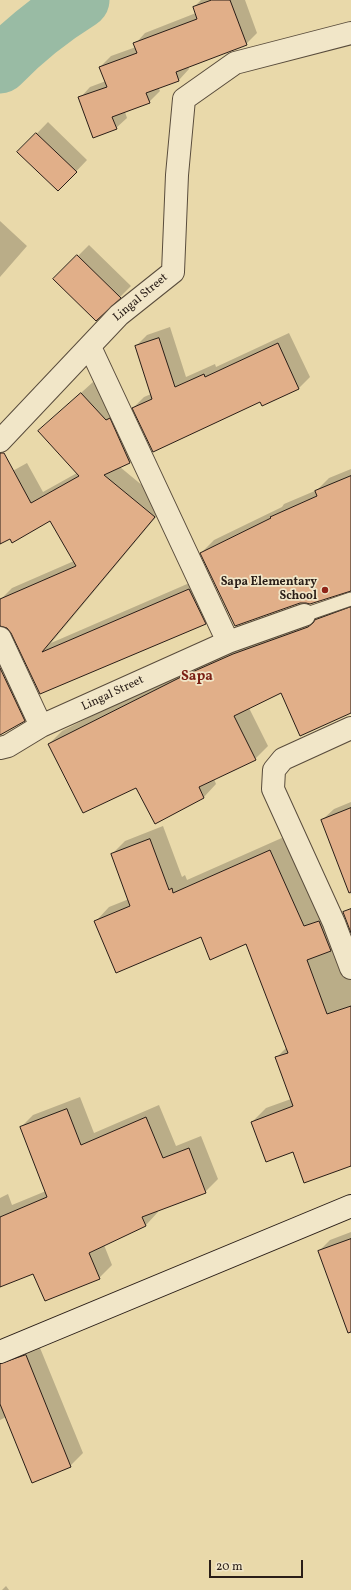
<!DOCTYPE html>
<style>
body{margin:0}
#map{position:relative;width:351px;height:1590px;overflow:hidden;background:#e9d9aa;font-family:Vollkorn,serif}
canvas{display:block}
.scale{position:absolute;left:209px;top:1560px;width:94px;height:18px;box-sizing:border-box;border:2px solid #291d17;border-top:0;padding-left:5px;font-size:12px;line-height:14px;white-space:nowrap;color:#291d17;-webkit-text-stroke:3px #f1e6c8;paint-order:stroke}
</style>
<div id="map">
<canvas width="351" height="1590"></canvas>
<div class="scale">20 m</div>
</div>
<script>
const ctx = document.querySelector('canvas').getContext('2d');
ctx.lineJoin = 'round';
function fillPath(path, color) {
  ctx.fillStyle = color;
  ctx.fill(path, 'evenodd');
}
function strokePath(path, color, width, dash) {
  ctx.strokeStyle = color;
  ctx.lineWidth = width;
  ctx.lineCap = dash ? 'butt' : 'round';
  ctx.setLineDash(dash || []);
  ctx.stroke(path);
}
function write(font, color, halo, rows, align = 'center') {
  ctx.font = font + ' Vollkorn,serif';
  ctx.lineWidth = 3.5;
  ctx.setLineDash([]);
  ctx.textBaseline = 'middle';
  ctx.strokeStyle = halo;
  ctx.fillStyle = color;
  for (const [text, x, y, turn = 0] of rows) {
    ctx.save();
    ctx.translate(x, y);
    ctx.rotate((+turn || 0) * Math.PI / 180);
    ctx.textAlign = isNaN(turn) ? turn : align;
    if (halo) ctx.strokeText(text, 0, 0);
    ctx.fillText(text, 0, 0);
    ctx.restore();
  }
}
fillPath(new Path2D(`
 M 201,0 L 245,0 L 257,33 L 246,44 L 188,66 L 189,69 L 179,80 L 158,87 L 160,91 L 149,102 L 125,112 L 127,118 L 116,128 L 80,98 L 90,87 L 106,81 L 100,67 L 111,56 L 136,47 L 135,44 L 145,33 L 196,13 L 194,7 Z
 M 48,122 L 87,160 L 69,179 L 19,152 Z
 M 0,221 L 27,246 L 0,277 Z
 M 89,245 L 131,286 L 120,297 L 55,279 Z
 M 170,327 L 186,377 L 215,364 L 216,367 L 289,333 L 310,377 L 299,388 L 260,401 L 133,408 L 144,397 L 151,394 L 136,346 L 147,335 Z
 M 93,382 L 118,409 L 142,450 L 130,462 L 120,467 L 166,505 L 51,643 L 201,578 L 217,612 L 205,623 L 41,692 L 0,600 L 12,588 L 74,561 L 51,520 L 0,543 L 0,478 L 27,463 L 43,492 L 77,473 L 39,431 Z
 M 351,469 L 351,590 L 201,553 L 214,540 L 282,507 L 284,504 L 317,490 L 329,478 Z
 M 351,600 L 351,712 L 282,692 L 249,708 L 268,746 L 255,759 L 214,779 L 216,784 L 204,797 L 155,822 L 136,786 L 49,744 L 62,731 L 195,664 Z
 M 20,674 L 36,709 L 24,720 L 0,734 L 0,682 Z
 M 351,802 L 351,895 L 322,820 L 334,809 Z
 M 163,826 L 182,877 L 185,875 L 187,880 L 284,837 L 317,913 L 332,908 L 351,957 L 351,1161 L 294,1151 L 252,1122 L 266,1108 L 291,1099 L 277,1057 L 287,1047 L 247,942 L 96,921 L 109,907 L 129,899 L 112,854 L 125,841 Z
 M 80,1097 L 94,1133 L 159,1105 L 176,1146 L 201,1136 L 218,1179 L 205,1192 L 157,1210 L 158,1212 L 146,1225 L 104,1245 L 112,1265 L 99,1278 L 45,1300 L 34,1273 L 0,1286 L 0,1198 L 8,1194 L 12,1205 L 46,1191 L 21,1127 L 33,1115 Z
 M 351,1232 L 351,1306 L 319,1251 L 330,1240 Z
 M 38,1343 L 83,1453 L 70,1466 L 6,1417 L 0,1420 L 0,1352 Z
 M 6,1586 L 9,1590 L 2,1590 Z`), '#0003');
strokePath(new Path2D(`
 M 0,65 C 24,40 52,18 81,0`), '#99bba4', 57);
const building = new Path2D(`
 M 212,0 L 230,0 L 247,45 L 176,72 L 179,81 L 146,93 L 150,103 L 112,117 L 117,129 L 93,138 L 78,97 L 107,87 L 99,67 L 137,53 L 133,43 L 197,19 L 193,7 Z
 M 36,133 L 77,172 L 58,191 L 17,152 Z
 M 77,255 L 121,298 L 96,321 L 53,279 Z
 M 159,338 L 175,387 L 204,374 L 205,377 L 278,343 L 299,389 L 262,406 L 260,402 L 153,452 L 132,408 L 152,399 L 135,346 Z
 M 81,393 L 106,420 L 110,418 L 130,463 L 104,475 L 155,517 L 42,652 L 189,589 L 206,624 L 40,694 L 11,633 L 7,628 L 0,626 L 0,599 L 76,566 L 50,521 L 12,543 L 10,539 L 0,544 L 0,453 L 4,453 L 31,503 L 79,476 L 38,431 Z
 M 351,476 L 351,591 L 310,604 L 306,603 L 300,603 L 235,626 L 200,553 L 271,518 L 270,517 L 317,496 L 315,491 Z
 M 351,607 L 351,713 L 300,736 L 281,693 L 234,716 L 256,760 L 199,787 L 204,798 L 155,824 L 136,788 L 83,813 L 48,744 L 181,677 L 233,654 L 308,627 L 313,623 L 315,620 Z
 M 0,668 L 25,721 L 0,735 Z
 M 351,808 L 351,892 L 349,893 L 321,820 Z
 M 150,839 L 169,890 L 172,888 L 173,893 L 270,850 L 304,926 L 319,921 L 331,951 L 307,960 L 327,1014 L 351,1006 L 351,1166 L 304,1183 L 293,1152 L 266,1162 L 251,1122 L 293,1106 L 275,1057 L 288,1053 L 246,944 L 210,960 L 201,937 L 116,973 L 94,921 L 130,906 L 111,854 Z
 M 351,909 L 351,933 L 343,912 Z
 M 67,1109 L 81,1145 L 146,1117 L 163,1158 L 189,1148 L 206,1193 L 142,1217 L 146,1226 L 89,1253 L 100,1279 L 45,1301 L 33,1274 L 0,1287 L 0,1217 L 47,1197 L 20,1127 Z
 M 351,1239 L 351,1332 L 348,1333 L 318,1251 Z
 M 26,1355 L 71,1467 L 32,1483 L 0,1404 L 0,1364 Z`);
fillPath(building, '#e1af89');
strokePath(building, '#291d17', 1);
const lane = new Path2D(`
 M 304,615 L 351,599`);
const street = new Path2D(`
 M 90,347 L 228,642
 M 0,441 L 119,315 L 173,272 L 177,175 L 184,99 L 235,63 L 351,33
 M 0,638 L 41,726
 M 351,728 L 283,759 L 274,770 L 273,789 L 334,923 L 351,968
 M 0,748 L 8,746 L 41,726 L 228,642 L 304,615`);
const secondary = new Path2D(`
 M 0,1352 L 351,1206`);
strokePath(lane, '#594c3c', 15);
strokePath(street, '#594c3c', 24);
strokePath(secondary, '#291d17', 24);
strokePath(lane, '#f1e6c8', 13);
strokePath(street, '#f1e6c8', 22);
strokePath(secondary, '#f1e6c8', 22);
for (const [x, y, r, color] of [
 [325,590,4,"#8f2418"]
]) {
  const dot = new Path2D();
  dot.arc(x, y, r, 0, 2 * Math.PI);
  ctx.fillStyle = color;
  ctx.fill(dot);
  strokePath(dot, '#f1e6c8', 1.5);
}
write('12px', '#291d17', '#f1e6c8', [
 ["Lingal Street",141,298,-40],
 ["Lingal Street",113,694,-25]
]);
write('bold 12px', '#291d17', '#f1e6c8', [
 ["Sapa Elementary",317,583],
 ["School",317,597]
], 'right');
write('bold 14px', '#7a1f14', '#f1e6c8', [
 ["Sapa",197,677]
]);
</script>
